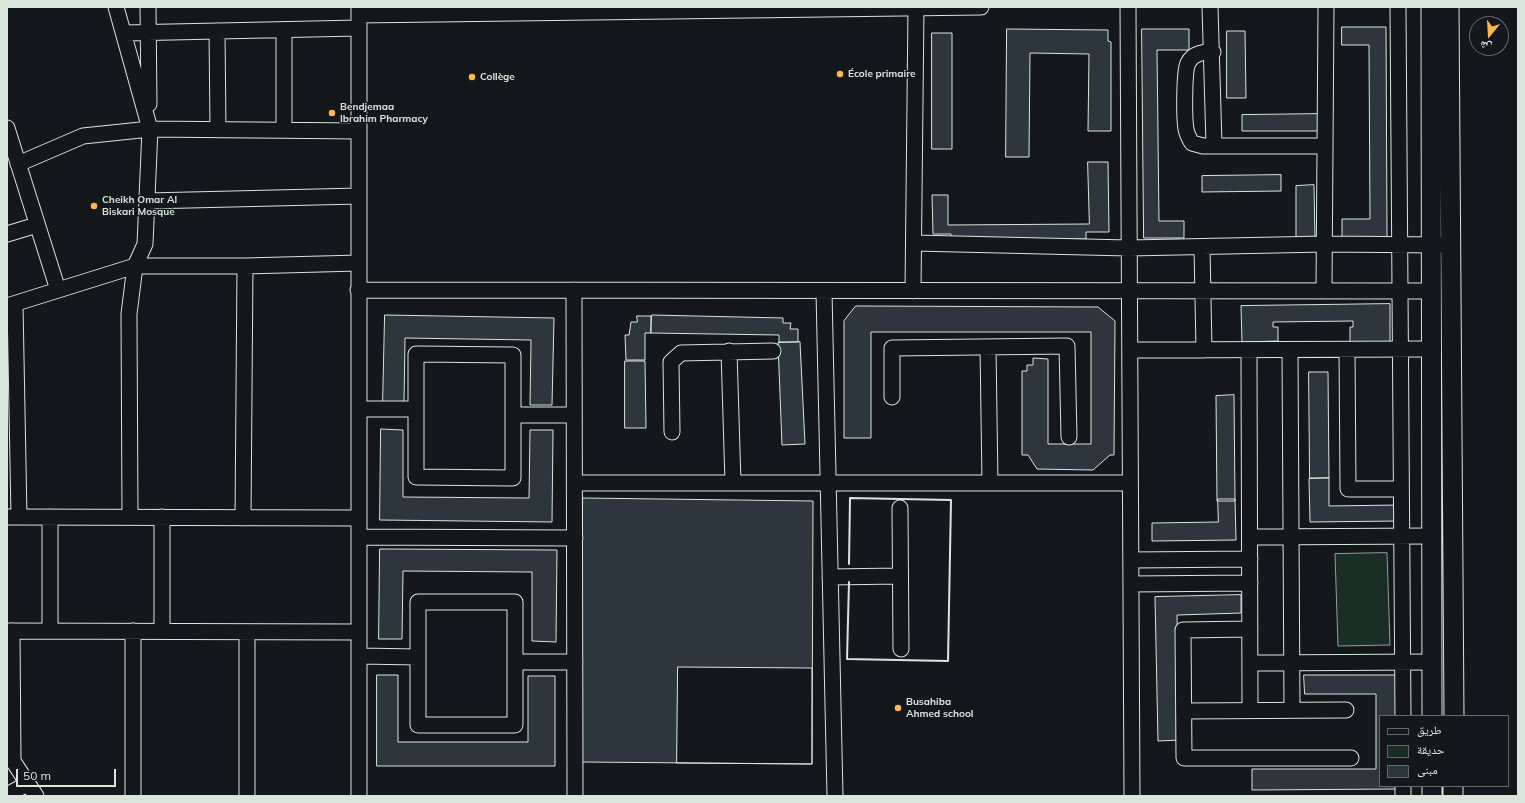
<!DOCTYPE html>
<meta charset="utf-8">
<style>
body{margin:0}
#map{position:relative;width:1525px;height:803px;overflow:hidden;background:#14181c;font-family:Mulish,"Noto Naskh Arabic",sans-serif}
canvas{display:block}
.frame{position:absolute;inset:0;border:8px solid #d8e6dc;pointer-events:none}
.legend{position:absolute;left:1379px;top:715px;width:130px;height:72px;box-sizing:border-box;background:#14181c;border:1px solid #626a69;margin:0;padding:5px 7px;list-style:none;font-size:12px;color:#d8e6dc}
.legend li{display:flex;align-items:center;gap:8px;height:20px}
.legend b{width:20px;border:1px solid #626a69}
.north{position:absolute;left:1469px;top:16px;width:40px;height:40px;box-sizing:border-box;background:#14181c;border:1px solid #626a69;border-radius:50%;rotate:198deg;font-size:11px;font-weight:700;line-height:16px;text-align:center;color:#d8e6dc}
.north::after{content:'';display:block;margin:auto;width:14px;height:18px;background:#ffb74d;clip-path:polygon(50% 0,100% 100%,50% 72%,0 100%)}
.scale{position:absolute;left:16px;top:769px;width:100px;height:18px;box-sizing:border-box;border:2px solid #d8e6dc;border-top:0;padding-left:5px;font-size:12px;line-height:14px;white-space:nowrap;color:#d8e6dc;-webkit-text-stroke:3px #14181c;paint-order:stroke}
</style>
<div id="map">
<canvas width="1525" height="803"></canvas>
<div class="frame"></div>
<ul class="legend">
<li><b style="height:5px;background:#14181c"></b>طريق</li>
<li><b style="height:11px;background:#1a2d24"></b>حديقة</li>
<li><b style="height:11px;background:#2c363c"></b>مبنى</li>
</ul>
<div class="north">ش</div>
<div class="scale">50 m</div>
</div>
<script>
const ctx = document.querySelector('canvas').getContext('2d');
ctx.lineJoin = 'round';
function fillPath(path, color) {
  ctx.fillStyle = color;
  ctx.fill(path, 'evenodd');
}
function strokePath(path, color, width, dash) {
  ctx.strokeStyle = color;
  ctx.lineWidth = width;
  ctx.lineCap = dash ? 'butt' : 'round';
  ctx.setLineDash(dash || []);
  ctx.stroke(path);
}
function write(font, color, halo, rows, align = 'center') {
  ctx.font = font + ' Mulish,sans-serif';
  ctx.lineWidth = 3;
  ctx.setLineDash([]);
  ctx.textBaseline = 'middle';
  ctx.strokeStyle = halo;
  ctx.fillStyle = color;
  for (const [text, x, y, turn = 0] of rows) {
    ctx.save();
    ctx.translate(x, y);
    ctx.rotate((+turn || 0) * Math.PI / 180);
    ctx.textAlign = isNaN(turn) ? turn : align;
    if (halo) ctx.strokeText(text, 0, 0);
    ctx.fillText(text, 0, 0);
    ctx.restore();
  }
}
const green = new Path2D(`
 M 1387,553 L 1390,645 L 1338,646 L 1335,554 Z`);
fillPath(green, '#1a2d24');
strokePath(green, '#939e99', 1);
const building = new Path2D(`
 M 1342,27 L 1386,27 L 1387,237 L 1342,237 L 1342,219 L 1370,219 L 1369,45 L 1342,45 Z
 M 1007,29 L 1108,30 L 1108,41 L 1111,42 L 1111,131 L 1088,131 L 1089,54 L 1030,53 L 1029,157 L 1006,157 Z
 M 1142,29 L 1189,29 L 1189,50 L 1157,50 L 1159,221 L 1184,221 L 1184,238 L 1144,238 Z
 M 1227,31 L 1245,31 L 1246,98 L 1227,98 Z
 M 932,33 L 952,33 L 952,149 L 932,149 Z
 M 1321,114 L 1321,131 L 1242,131 L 1242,115 Z
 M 1088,162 L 1108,162 L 1109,232 L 1086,232 L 1086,239 L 951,240 L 951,234 L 933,234 L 932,195 L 948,195 L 948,225 L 1089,224 Z
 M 1281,175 L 1281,191 L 1202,192 L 1202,176 Z
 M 1314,185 L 1315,239 L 1296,239 L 1296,186 Z
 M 1390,304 L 1390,342 L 1350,342 L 1350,327 L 1353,327 L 1353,321 L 1273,322 L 1273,327 L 1278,327 L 1278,341 L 1242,342 L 1241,306 Z
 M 856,306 L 1098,307 L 1115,321 L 1114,455 L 1110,455 L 1093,470 L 1037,469 L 1028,455 L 1022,455 L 1022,371 L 1027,371 L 1027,365 L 1033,365 L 1033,358 L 1048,359 L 1048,444 L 1091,444 L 1091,332 L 871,332 L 871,438 L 844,438 L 844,321 Z
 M 385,315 L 554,318 L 552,405 L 530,405 L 531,340 L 405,338 L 404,402 L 383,402 Z
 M 652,315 L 783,318 L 783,323 L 791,323 L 790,329 L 798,329 L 798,342 L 779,342 L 779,335 L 651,333 Z
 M 637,316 L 651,316 L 651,333 L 645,333 L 645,360 L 626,360 L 625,335 L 629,335 L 631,322 L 637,322 Z
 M 800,342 L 805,444 L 782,445 L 778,343 Z
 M 625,361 L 645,361 L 646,428 L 625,428 Z
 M 1309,372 L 1328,372 L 1329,478 L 1310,478 Z
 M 1234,395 L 1235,501 L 1217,501 L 1216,396 Z
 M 381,429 L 403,430 L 403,497 L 529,498 L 530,430 L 553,430 L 552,522 L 380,520 Z
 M 1329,478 L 1329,506 L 1399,505 L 1399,521 L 1310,522 L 1309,479 Z
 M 583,498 L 813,501 L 812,764 L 581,762 Z
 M 1218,499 L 1235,499 L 1236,540 L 1152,541 L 1152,523 L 1218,522 Z
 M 380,549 L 557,550 L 556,642 L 532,641 L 532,572 L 403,571 L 402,639 L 379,639 Z
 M 1241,595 L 1241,613 L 1177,615 L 1180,740 L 1158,741 L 1155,597 Z
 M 678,667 L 812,668 L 812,764 L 677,763 Z
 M 377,675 L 398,675 L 398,742 L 528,742 L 528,676 L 555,676 L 555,766 L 377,766 Z
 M 1304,675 L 1397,675 L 1397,716 L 1380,716 L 1380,786 L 1397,786 L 1397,789 L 1252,790 L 1252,769 L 1376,769 L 1376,694 L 1305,694 Z`);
fillPath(building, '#2c363c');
strokePath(building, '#d8e6dc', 1);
const minor = new Path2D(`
 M 116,7 L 150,129 L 145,244 L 135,266 L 129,314 L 130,517
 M 148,7 L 149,104
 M 1128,7 L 1132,796
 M 1210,7 L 1214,145
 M 1398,7 L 1403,716
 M 359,15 L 981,7
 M 217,31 L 218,130
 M 124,33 L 359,28
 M 1213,52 C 1203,52 1193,53 1188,63 C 1184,71 1184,118 1186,129 C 1187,135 1189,138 1192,143 L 1203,146 L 1325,146
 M 7,128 L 58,290
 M 284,130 L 284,30
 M 18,164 L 83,136 L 150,129 L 359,131
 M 147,201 L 359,196
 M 7,234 L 37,225
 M 914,243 L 1129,248 L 1325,244 L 1442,245
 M 1202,247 L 1204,350
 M 358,290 L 1431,291
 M 574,290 L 575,796
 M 824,291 L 835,796
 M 913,291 L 916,7
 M 1324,291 L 1326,7
 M 15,304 L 19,517
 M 7,306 L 135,266 L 245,266 L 359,263
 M 988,347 L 990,483
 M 1130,350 L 1430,349
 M 1249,350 L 1250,710
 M 1290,350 L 1292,710
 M 1347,350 L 1348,489 L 1401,489
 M 729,351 L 733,483
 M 892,397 L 892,348 L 1067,346 L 1069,437
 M 359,409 L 416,409
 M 513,415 L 513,355 L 416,354 L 416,477 L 513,478 L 513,415 L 574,415
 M 672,432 L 671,362 L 681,353 L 773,351
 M 575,483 L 1130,483
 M 900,508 L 901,649
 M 7,517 L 359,518
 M 243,518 L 245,266
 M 359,537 L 575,538
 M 1250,537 L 1431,536
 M 1131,560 L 1250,559
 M 830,577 L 900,576
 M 1131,584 L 1250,583
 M 1250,629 L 1183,630 L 1184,758 L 1351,758
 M 7,631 L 359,632
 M 12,631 L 13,762
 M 50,631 L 50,517
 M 133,631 L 133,796
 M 162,631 L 162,517
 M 247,632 L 247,796
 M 359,656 L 418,657
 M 515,662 L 515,602 L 418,602 L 418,725 L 515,725 L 515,662 L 575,662
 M 1250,663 L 1432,662
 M 1184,711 L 1346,710
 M 9,755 L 36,796
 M 1403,786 L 1403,796
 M 7,795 L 27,784
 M 359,796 L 359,7`);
const major = new Path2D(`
 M 1431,7 L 1432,716
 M 1449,7 L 1454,716
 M 1432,786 L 1432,796
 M 1453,796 L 1453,786`);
strokePath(minor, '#d8e6dc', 17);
strokePath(major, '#d8e6dc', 21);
strokePath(minor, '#14181c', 15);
strokePath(major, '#14181c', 19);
strokePath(new Path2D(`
 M 849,564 L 850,498 L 951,500 L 948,661 L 847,659 L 849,582`), '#d8e6dc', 2);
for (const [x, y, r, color] of [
 [840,74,4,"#ffb74d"],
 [472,77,4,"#ffb74d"],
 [332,113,4,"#ffb74d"],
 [94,206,4,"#ffb74d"],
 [898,708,4,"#ffb74d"]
]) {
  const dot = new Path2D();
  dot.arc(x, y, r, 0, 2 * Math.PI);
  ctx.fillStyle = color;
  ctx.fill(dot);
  strokePath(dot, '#14181c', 1.5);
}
write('bold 10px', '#d8e6dc', '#14181c', [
 ["École primaire",848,74],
 ["Collège",480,77],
 ["Bendjemaa",340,107],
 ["Ibrahim Pharmacy",340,119],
 ["Cheikh Omar Al",102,200],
 ["Biskari Mosque",102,212],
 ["Busahiba",906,702],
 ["Ahmed school",906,714]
], 'left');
</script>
